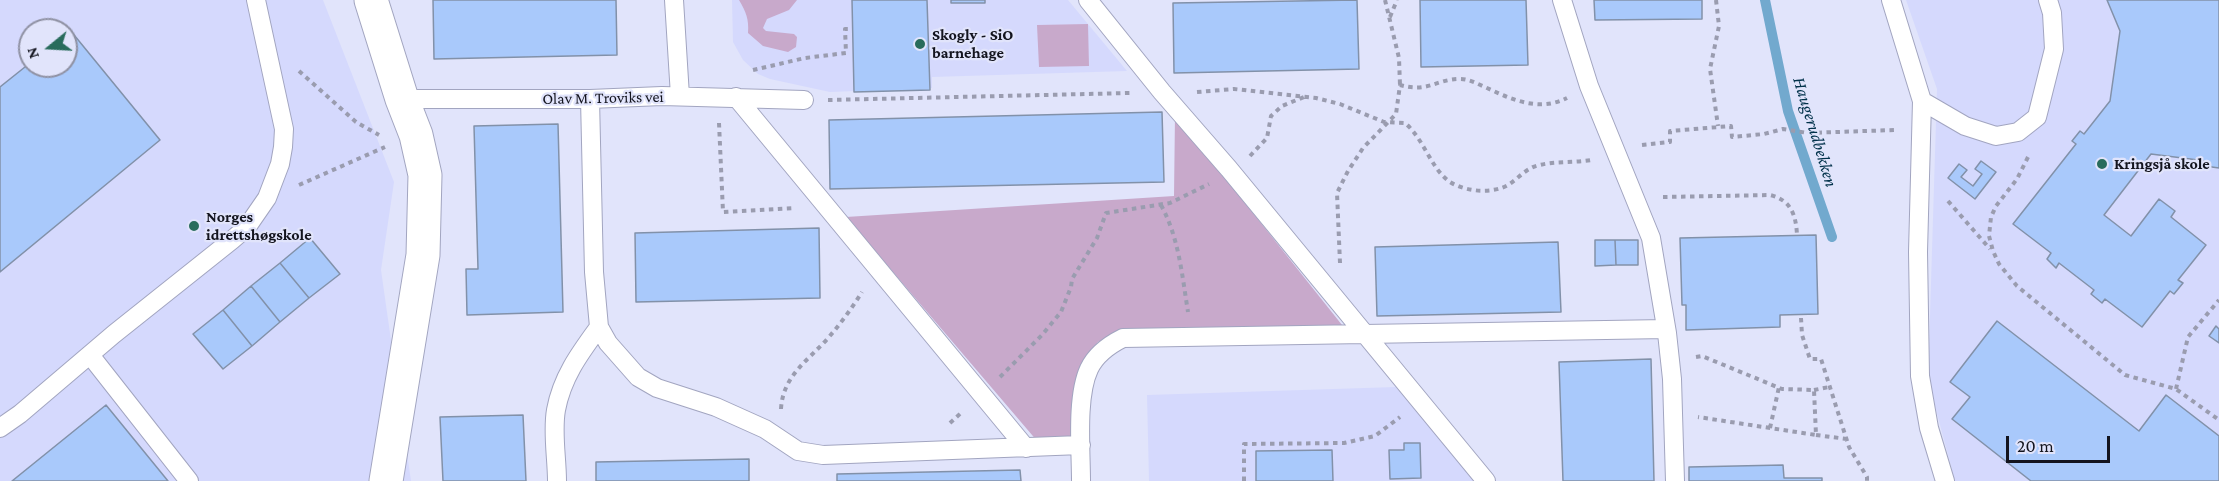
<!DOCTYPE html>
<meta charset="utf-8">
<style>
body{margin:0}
#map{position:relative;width:2219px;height:481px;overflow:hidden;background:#e1e4fb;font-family:"Crimson Pro",serif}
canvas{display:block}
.north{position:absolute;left:18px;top:18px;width:60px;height:60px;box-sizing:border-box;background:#e1e4fb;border:2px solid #8f91a3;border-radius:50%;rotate:252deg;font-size:16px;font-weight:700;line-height:24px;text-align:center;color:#13141e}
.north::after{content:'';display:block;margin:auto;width:21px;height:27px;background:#296c5c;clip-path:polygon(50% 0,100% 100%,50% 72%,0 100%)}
.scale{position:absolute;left:2006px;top:436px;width:104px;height:27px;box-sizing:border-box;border:3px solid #13141e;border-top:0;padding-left:8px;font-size:18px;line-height:21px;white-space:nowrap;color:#13141e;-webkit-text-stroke:4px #e1e4fb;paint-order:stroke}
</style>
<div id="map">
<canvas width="2219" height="481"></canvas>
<div class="north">N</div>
<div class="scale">20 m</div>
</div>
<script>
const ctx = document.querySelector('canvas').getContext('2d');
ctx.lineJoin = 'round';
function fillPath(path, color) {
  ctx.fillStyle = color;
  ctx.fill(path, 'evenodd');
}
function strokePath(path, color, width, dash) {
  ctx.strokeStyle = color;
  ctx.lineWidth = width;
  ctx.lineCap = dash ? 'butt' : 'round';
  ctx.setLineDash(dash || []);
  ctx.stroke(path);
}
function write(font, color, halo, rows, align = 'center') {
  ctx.font = font + ' "Crimson Pro",serif';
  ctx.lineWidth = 4.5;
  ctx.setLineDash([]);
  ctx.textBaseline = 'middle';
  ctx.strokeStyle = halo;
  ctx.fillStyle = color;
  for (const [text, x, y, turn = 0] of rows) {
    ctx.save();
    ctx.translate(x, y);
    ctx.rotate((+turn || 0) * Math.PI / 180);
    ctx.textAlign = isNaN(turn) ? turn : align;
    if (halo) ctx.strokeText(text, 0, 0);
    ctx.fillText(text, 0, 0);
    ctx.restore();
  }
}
fillPath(new Path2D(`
 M 0,0 L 323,0 L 394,182 L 381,270 L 411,481 L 0,481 ZM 30,30 L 66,30 L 66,66 L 30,66 Z
 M 732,0 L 1068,0 L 1127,71 L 932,77 L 932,88 L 830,92 L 770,79 L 758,74 L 743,60 L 733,42 Z
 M 1906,0 L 2219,0 L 2219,481 L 1955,481 L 1928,380 L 1937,89 Z
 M 1396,387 L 1474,481 L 1149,481 L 1147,395 Z`), '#d5d9fd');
fillPath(new Path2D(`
 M 739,0 L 797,0 L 789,10 L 767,19 L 763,28 L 766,31 L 794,34 L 797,37 L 796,47 L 788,52 L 763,46 L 748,33 C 749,19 746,12 739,0 Z
 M 1088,24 L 1089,66 L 1039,67 L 1037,25 Z
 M 1175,115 L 1342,325 L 1124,330 L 1098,342 L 1081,366 L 1071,440 L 1038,442 L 846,217 L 1174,196 Z`), '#c8a9cb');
strokePath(new Path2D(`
 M 1765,0 L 1788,111 L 1832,237`), '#72a9ce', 10);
const building = new Path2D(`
 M 433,0 L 616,0 L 617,55 L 434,59 Z
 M 852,0 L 927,0 L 930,90 L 854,92 Z
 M 951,0 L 985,0 L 985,3 L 951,3 Z
 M 1357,0 L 1359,69 L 1174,73 L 1173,3 Z
 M 1420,0 L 1526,0 L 1528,65 L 1421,67 Z
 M 1594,0 L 1702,0 L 1702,19 L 1595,20 Z
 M 2107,0 L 2219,0 L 2219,168 L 2205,166 L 2206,161 L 2151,154 L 2104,215 L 2131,236 L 2159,199 L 2175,211 L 2171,217 L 2206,245 L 2178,280 L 2183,283 L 2174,294 L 2170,291 L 2142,327 L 2105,299 L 2102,303 L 2091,294 L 2094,290 L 2059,263 L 2056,268 L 2047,259 L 2051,253 L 2013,224 L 2076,144 L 2072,141 L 2080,131 L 2084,134 L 2110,101 L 2120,31 Z
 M 70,30 L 160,140 L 0,272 L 0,87 L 30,63 L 30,66 L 66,66 L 66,33 Z
 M 1162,112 L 1164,182 L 830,189 L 829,120 Z
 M 558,124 L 563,312 L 467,315 L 466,269 L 478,269 L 474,126 Z
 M 1981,161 L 1996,172 L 1975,199 L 1948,178 L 1959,164 L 1967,170 L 1961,177 L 1973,186 L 1982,174 L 1975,169 Z
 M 819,228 L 820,298 L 636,302 L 635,233 Z
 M 1816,235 L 1818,314 L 1780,315 L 1780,327 L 1686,330 L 1686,305 L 1682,305 L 1680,238 Z
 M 310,238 L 340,274 L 309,298 L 280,263 Z
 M 1595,240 L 1615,240 L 1616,265 L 1595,266 Z
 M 1615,240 L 1638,240 L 1638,265 L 1616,265 Z
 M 1558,242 L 1561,312 L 1377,316 L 1375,247 Z
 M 280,263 L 309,298 L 280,322 L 251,286 Z
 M 251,286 L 280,322 L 252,346 L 223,310 Z
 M 223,310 L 252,346 L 223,369 L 193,334 Z
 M 1997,321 L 2139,431 L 2166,395 L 2219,436 L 2219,481 L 2031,481 L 1952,419 L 1970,397 L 1950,382 Z
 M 2216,326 L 2219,329 L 2219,343 L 2209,336 Z
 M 1651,359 L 1654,481 L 1563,481 L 1559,362 Z
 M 106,405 L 168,481 L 12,481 Z
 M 523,415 L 526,481 L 443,481 L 440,417 Z
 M 1404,443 L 1420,443 L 1421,478 L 1390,479 L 1389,450 L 1404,450 Z
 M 1332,450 L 1333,481 L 1256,481 L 1256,451 Z
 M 749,459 L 749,481 L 596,481 L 596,462 Z
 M 1783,465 L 1784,478 L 1822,478 L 1822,481 L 1689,481 L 1689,467 Z
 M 1020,470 L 1021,481 L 837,481 L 837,474 Z`);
fillPath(building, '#a9c9fb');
strokePath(building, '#8291a9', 1.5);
const service = new Path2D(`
 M 674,0 L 680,96
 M 1088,0 L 1162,92 L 1229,169 L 1486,481
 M 1562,0 L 1589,86 L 1651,238 L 1667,333 L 1672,379 L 1675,481
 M 1891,0 L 1922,101 L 1918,252 L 1920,376 L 1929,428 L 1945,481
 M 736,97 L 1026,448
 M 402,99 L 590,99 L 662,96 L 804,100
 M 590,99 L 594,272 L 599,327 L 608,343 L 638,377 L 657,388 L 716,407 L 765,429 L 798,451 L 823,455 L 1081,445
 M 1922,101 L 1965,126 L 1996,136 L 2018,132 L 2037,117 L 2054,49 L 2052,13 L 2048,0
 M 90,355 L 189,481
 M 0,428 L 20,414 L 114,334 L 232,240 L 247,227 L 267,198 L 280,164 L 283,147 L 284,129 L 256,0
 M 557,481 C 557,458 552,432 556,410 C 562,377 580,353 599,327
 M 1081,481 C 1081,450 1076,397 1089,369 C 1096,354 1109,345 1123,338 L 1666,329`);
const minor = new Path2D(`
 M 371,0 L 402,99 L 416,135 L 425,175 L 423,255 L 386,481`);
strokePath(service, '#a2a5c0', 20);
strokePath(minor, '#a2a5c0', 35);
strokePath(new Path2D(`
 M 1385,0 L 1399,58 L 1400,85
 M 1716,0 L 1719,26 L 1710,69 L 1718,126
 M 1390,17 L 1397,0
 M 753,70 L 805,58 L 846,53 L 845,29 L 852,29
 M 299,71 L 356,122 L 379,135
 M 1197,92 L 1234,89 L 1316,98 L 1340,104 L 1384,122 L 1405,123 C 1424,139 1431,169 1450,182 C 1466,192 1492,194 1508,185 C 1519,178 1527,167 1540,165 C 1556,161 1574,163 1591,160
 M 828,100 L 1130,93
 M 719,123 L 723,212 L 795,208
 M 1642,145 L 1670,142 L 1670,131 L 1731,126 L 1732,137 L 1764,134 L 1783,129 L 1808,133 L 1895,130
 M 1250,156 L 1267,138 L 1271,116 L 1282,106 L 1304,97
 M 2028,157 L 2017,179 L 1996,206 L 1991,217 L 1989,236 L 1993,251 L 1999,264 L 2017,286 L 2125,375 L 2176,389 L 2219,420
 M 299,185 L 385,147
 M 1663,197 L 1770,195 C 1791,200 1796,215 1797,235
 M 1948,201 L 1990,249
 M 1161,205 C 1179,238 1182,275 1188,312
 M 1340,263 L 1337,193 L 1348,171 L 1363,148 L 1396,114 L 1400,85 C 1428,93 1436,79 1460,79 C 1469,79 1478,84 1487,88 C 1513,100 1539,112 1567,98
 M 1801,318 L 1802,335 L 1810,359 L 1821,359 L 1849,447 L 1867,477 L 1867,481
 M 1696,357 L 1702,356 L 1782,389 L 1814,390 L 1816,435 L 1698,417
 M 1000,377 L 1042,335 L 1061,312 L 1071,287 L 1072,279 L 1097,238 L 1106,213 L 1170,203 L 1209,184
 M 2176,389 L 2188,337 L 2219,300
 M 1814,390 L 1829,387
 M 781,409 C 783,375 808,361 829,337 C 841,323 852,308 862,292
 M 950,423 L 962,412
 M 1770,428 L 1779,387
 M 1816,435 L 1847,439
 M 1244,481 L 1244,444 L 1344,443 L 1375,436 L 1400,417`), '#9a9caf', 4, [4.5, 4.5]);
strokePath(service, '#fff', 18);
strokePath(minor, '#fff', 33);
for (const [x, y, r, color] of [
 [920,44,6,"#296c5c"],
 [2102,164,6,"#296c5c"],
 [194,226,6,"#296c5c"]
]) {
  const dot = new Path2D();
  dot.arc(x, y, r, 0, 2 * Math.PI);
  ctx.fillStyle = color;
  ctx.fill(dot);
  strokePath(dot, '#e1e4fb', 2);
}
write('bold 16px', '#13141e', '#e1e4fb', [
 ["Skogly - SiO",932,35],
 ["barnehage",932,53],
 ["Kringsjå skole",2114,164],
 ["Norges",206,217],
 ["idrettshøgskole",206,235]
], 'left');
write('16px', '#13141e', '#e1e4fb', [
 ["Olav M. Troviks vei",603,98,-1]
]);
write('italic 18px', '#01314a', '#e1e4fb', [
 ["Haugerudbekken",1815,132,73]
]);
</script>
